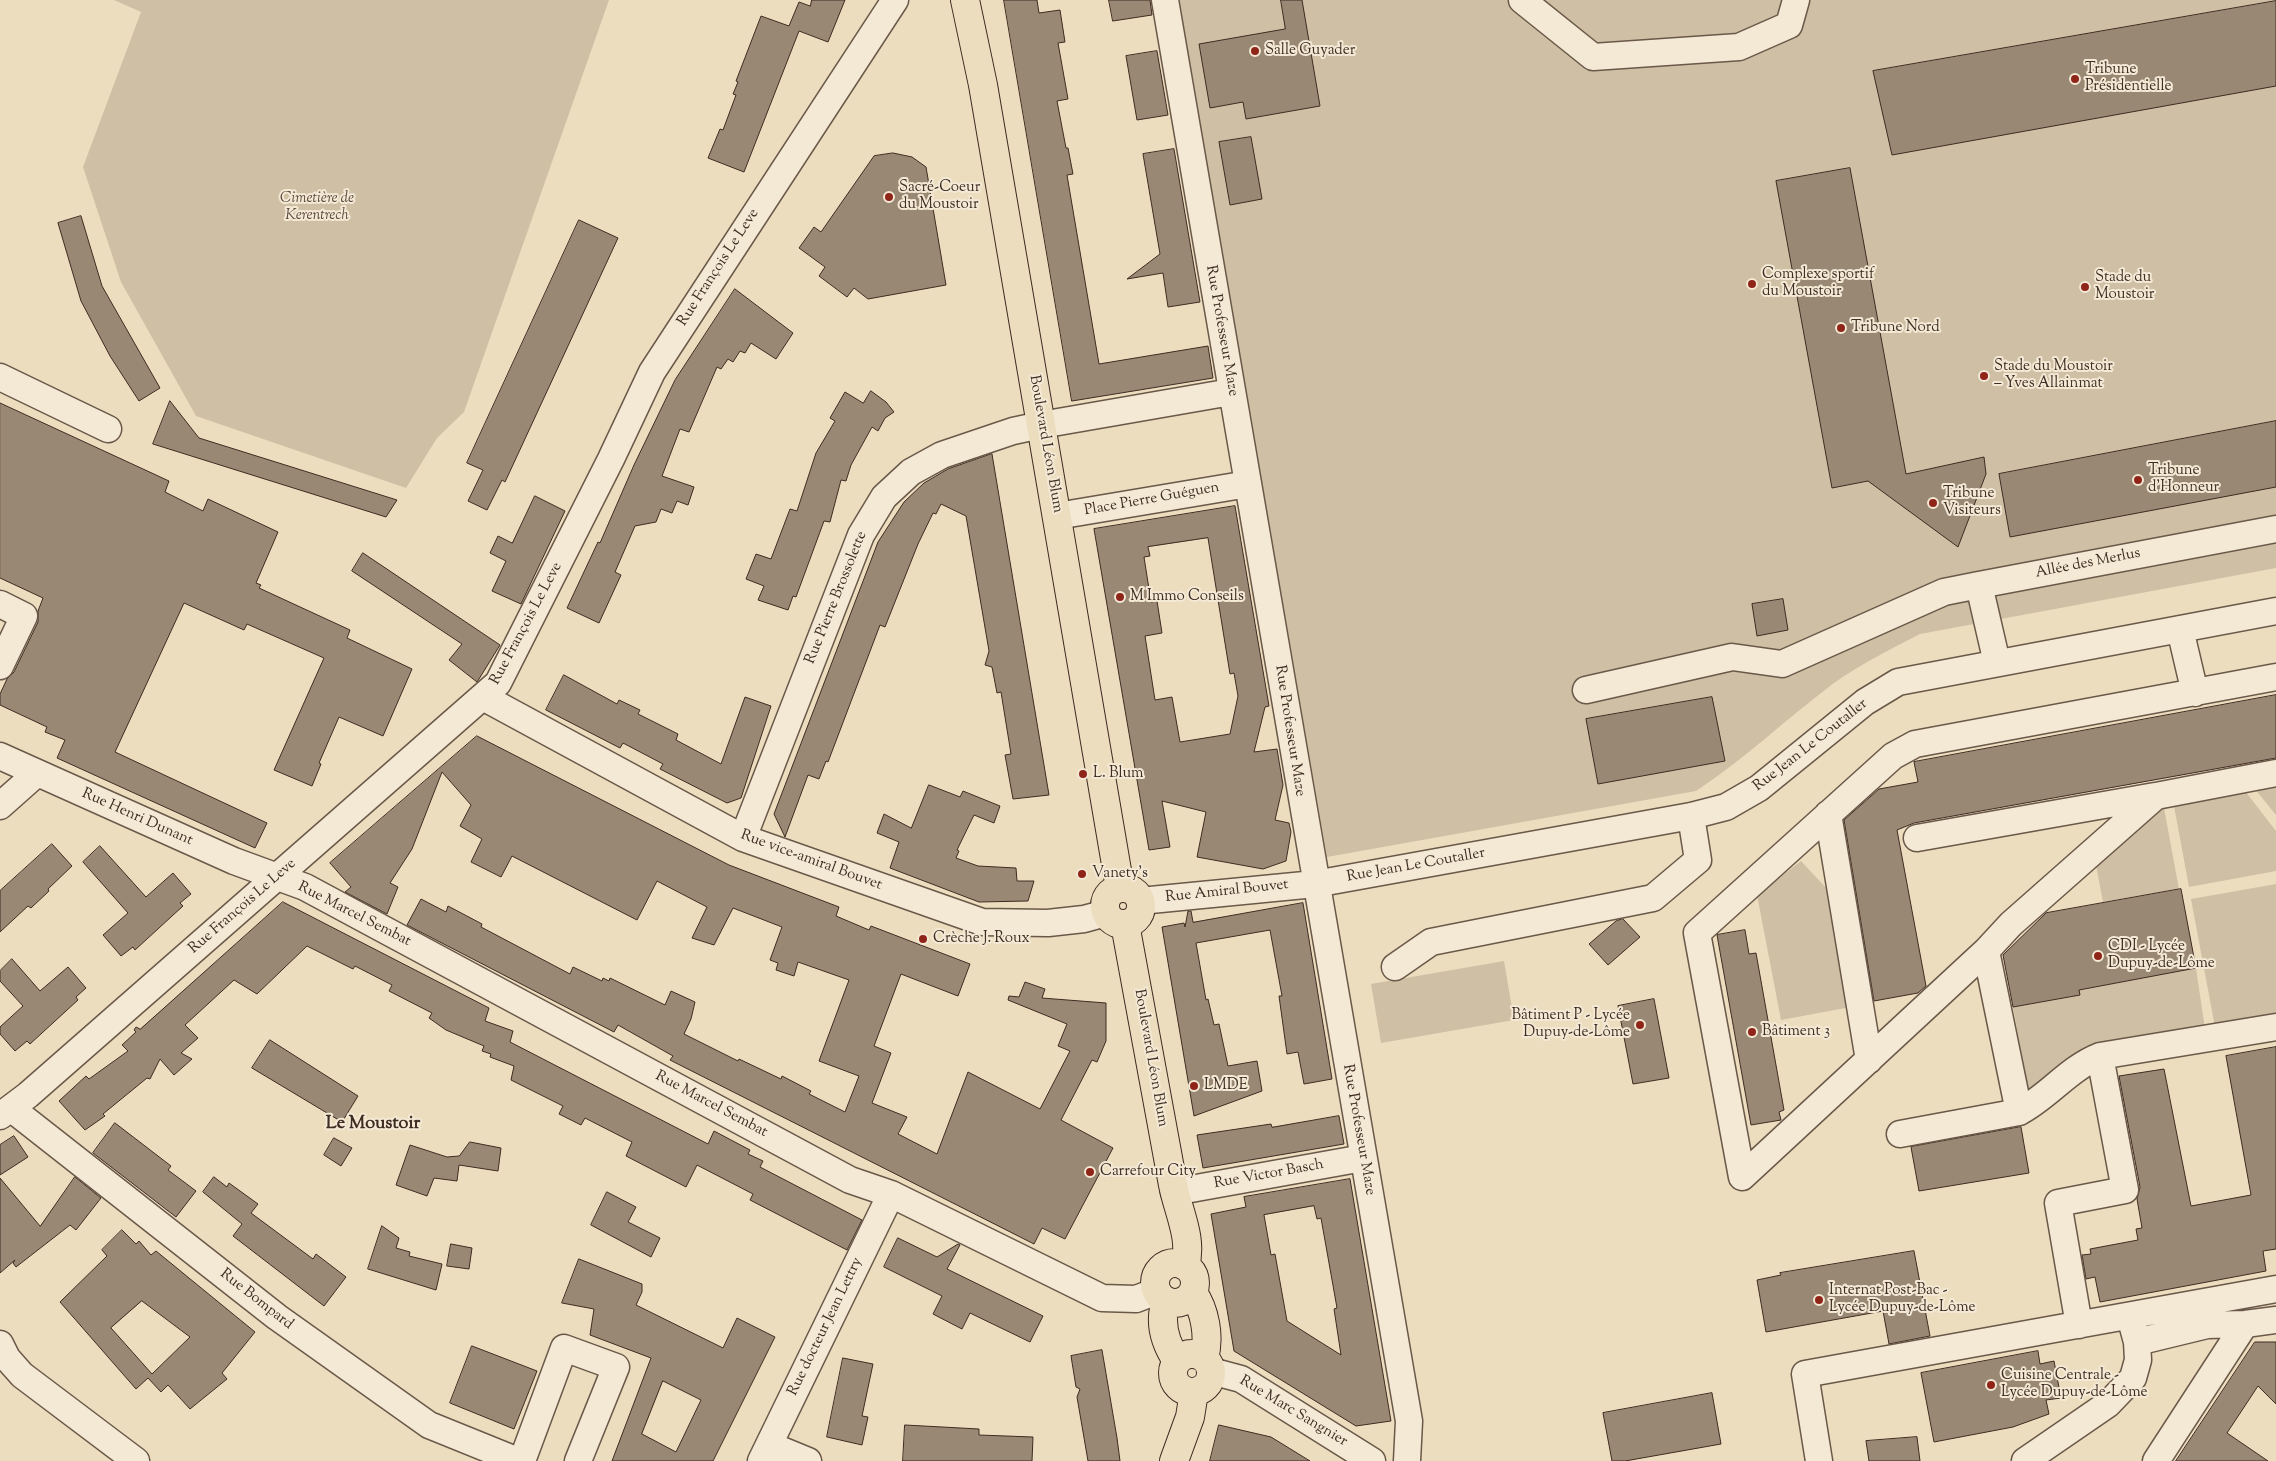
<!DOCTYPE html>
<meta charset="utf-8">
<style>
body{margin:0}
canvas{display:block;background:#edddbf}
</style>
<canvas width="2276" height="1461"></canvas>
<script>
const ctx = document.querySelector('canvas').getContext('2d');
ctx.lineJoin = 'round';
function fillPath(path, color) {
  ctx.fillStyle = color;
  ctx.fill(path, 'evenodd');
}
function strokePath(path, color, width, dash) {
  ctx.strokeStyle = color;
  ctx.lineWidth = width;
  ctx.lineCap = dash ? 'butt' : 'round';
  ctx.setLineDash(dash || []);
  ctx.stroke(path);
}
function write(font, color, halo, rows, align = 'center') {
  ctx.font = font + ' "Sorts Mill Goudy",serif';
  ctx.lineWidth = 4;
  ctx.setLineDash([]);
  ctx.textBaseline = 'middle';
  ctx.strokeStyle = halo;
  ctx.fillStyle = color;
  for (const [text, x, y, turn = 0] of rows) {
    ctx.save();
    ctx.translate(x, y);
    ctx.rotate((+turn || 0) * Math.PI / 180);
    ctx.textAlign = isNaN(turn) ? turn : align;
    if (halo) ctx.strokeText(text, 0, 0);
    ctx.fillText(text, 0, 0);
    ctx.restore();
  }
}
fillPath(new Path2D(`
 M 114,0 L 609,0 L 464,412 L 437,438 L 406,488 L 196,416 L 121,282 L 83,167 L 141,12 Z
 M 1178,0 L 2276,0 L 2276,568 L 1920,634 C 1891,649 1861,664 1834,683 C 1787,718 1745,759 1696,791 L 1327,857 Z
 M 2276,777 L 2276,815 L 2250,783 Z
 M 2245,791 L 2276,831 L 2276,871 L 2189,887 L 2174,806 Z
 M 2164,808 L 2179,889 L 2103,902 L 2094,855 L 2145,811 Z
 M 1801,861 L 1828,890 L 1851,1007 L 1781,1020 L 1757,895 Z
 M 2276,884 L 2276,1016 L 2215,1027 L 2191,899 Z
 M 1504,961 L 1514,1020 L 1381,1043 L 1371,984 Z
 M 2196,968 L 2205,1029 L 2029,1095 L 2013,1007 L 2079,995 L 2079,990 Z`), '#cfbfa4');
const building = new Path2D(`
 M 812,0 L 845,0 L 828,42 L 799,31 L 744,172 L 708,158 L 720,129 L 723,130 L 736,95 L 733,94 L 738,82 L 736,81 L 761,16 L 789,26 L 799,2 L 810,6 Z
 M 1004,0 L 1037,0 L 1039,13 L 1060,10 L 1065,42 L 1058,43 L 1068,99 L 1057,101 L 1066,148 L 1068,148 L 1073,174 L 1067,175 L 1099,364 L 1208,346 L 1213,378 L 1072,401 Z
 M 1109,0 L 1150,0 L 1152,15 L 1113,21 Z
 M 1281,0 L 1302,0 L 1320,106 L 1246,119 L 1243,102 L 1210,108 L 1199,44 L 1285,29 Z
 M 2276,1 L 2276,86 L 1892,155 L 1873,71 Z
 M 1157,51 L 1168,115 L 1137,120 L 1126,56 Z
 M 1251,137 L 1262,199 L 1230,205 L 1219,142 Z
 M 1174,149 L 1200,302 L 1168,307 L 1163,273 L 1127,279 L 1160,254 L 1143,154 Z
 M 893,153 L 912,157 L 926,167 L 946,285 L 868,299 L 854,288 L 847,297 L 819,276 L 825,267 L 799,248 L 814,227 L 821,232 L 874,156 Z
 M 1850,168 L 1906,474 L 1984,457 L 1986,474 L 1958,547 L 1868,481 L 1832,488 L 1776,181 Z
 M 81,216 L 102,286 L 160,388 L 139,401 L 110,356 L 81,301 L 58,223 Z
 M 579,220 L 618,238 L 505,482 L 502,480 L 487,510 L 468,501 L 483,470 L 467,463 Z
 M 735,289 L 793,333 L 776,359 L 751,343 L 745,353 L 740,351 L 733,362 L 728,359 L 721,369 L 717,367 L 689,432 L 680,429 L 662,476 L 694,487 L 688,505 L 677,501 L 672,513 L 661,509 L 656,522 L 635,526 L 615,572 L 621,575 L 599,623 L 567,608 L 598,542 L 600,543 L 634,465 L 675,380 Z
 M 871,391 L 886,402 L 894,412 L 885,418 L 878,431 L 872,427 L 851,465 L 846,481 L 841,480 L 830,522 L 824,521 L 796,597 L 793,596 L 788,610 L 758,600 L 764,586 L 746,579 L 756,554 L 771,559 L 790,509 L 797,511 L 816,453 L 835,421 L 830,418 L 845,392 L 863,403 Z
 M 170,401 L 199,438 L 397,500 L 386,517 L 153,444 Z
 M 0,403 L 169,481 L 165,492 L 203,511 L 208,499 L 278,532 L 256,583 L 261,585 L 259,588 L 350,630 L 347,638 L 412,669 L 383,736 L 339,717 L 319,763 L 321,764 L 312,786 L 274,770 L 324,658 L 247,624 L 244,630 L 184,603 L 115,752 L 267,823 L 255,848 L 57,758 L 65,740 L 45,732 L 47,727 L 0,705 L 0,694 L 7,679 L 14,672 L 38,622 L 38,611 L 43,598 L 0,578 Z
 M 2276,421 L 2276,487 L 2010,537 L 1999,474 Z
 M 992,454 L 1049,795 L 1013,799 L 1005,755 L 1011,754 L 1001,692 L 997,693 L 992,667 L 985,665 L 989,651 L 966,516 L 941,504 L 936,514 L 933,513 L 918,544 L 885,627 L 880,625 L 828,762 L 826,761 L 819,779 L 808,775 L 785,837 L 774,814 L 878,542 L 904,502 L 924,483 L 948,469 Z
 M 535,496 L 565,511 L 521,604 L 492,591 L 506,561 L 490,553 L 498,536 L 512,543 Z
 M 1235,506 L 1269,706 L 1265,707 L 1254,752 L 1277,749 L 1283,785 L 1275,820 L 1289,823 L 1291,832 L 1286,861 L 1263,869 L 1197,857 L 1206,812 L 1162,801 L 1170,847 L 1149,850 L 1094,529 ZM 1208,538 L 1230,674 L 1234,673 L 1238,696 L 1230,734 L 1180,742 L 1172,697 L 1155,700 L 1145,636 L 1162,633 L 1157,601 L 1151,602 L 1144,557 L 1150,556 L 1148,547 Z
 M 363,553 L 500,645 L 479,679 L 477,682 L 449,660 L 462,644 L 352,571 Z
 M 1783,599 L 1788,630 L 1757,636 L 1752,604 Z
 M 564,675 L 617,704 L 619,700 L 640,710 L 638,714 L 678,734 L 676,740 L 721,764 L 745,697 L 771,706 L 741,798 L 727,803 L 660,769 L 663,764 L 623,743 L 620,748 L 546,710 Z
 M 2276,695 L 2276,758 L 1914,823 L 1897,830 L 1926,986 L 1918,993 L 1874,1001 L 1844,820 L 1879,789 L 1918,782 L 1914,762 Z
 M 1712,697 L 1725,761 L 1598,784 L 1586,719 Z
 M 477,736 L 729,865 L 839,907 L 836,916 L 869,930 L 871,926 L 970,964 L 958,996 L 901,974 L 874,1046 L 891,1053 L 872,1103 L 907,1117 L 898,1134 L 937,1154 L 968,1072 L 1040,1109 L 1070,1051 L 1058,1046 L 1067,1024 L 1008,1000 L 1009,996 L 1019,997 L 1025,982 L 1045,989 L 1042,998 L 1106,1003 L 1106,1041 L 1097,1062 L 1092,1060 L 1061,1120 L 1113,1148 L 1065,1239 L 1042,1228 L 1034,1244 L 670,1060 L 673,1056 L 618,1025 L 614,1032 L 407,925 L 421,899 L 446,912 L 448,906 L 482,924 L 481,927 L 570,974 L 573,967 L 602,981 L 603,978 L 609,981 L 610,978 L 665,1005 L 671,991 L 695,1002 L 691,1019 L 684,1034 L 738,1061 L 739,1059 L 781,1079 L 782,1076 L 811,1091 L 809,1094 L 845,1112 L 859,1076 L 819,1061 L 849,980 L 798,962 L 794,976 L 776,970 L 778,963 L 770,960 L 782,927 L 733,908 L 714,945 L 692,938 L 707,907 L 657,881 L 637,920 L 512,856 L 501,877 L 471,862 L 482,839 L 460,826 L 471,805 L 442,772 L 412,849 L 390,883 L 398,887 L 387,914 L 345,892 L 351,887 L 330,863 Z
 M 929,785 L 960,797 L 963,791 L 1000,806 L 994,823 L 974,815 L 957,850 L 959,851 L 956,858 L 978,866 L 1016,868 L 1017,881 L 1034,881 L 1028,901 L 979,902 L 890,868 L 899,842 L 877,833 L 884,814 L 911,828 Z
 M 52,844 L 72,866 L 48,889 L 49,891 L 31,908 L 28,906 L 0,932 L 0,891 Z
 M 100,846 L 146,897 L 173,873 L 191,894 L 180,903 L 183,906 L 135,950 L 133,947 L 121,956 L 103,935 L 128,913 L 83,862 Z
 M 2181,889 L 2196,968 L 2079,990 L 2080,995 L 2013,1007 L 2003,955 L 2046,913 Z
 M 283,902 L 489,1008 L 485,1021 L 513,1031 L 510,1042 L 708,1144 L 714,1131 L 750,1150 L 748,1154 L 763,1161 L 760,1167 L 862,1220 L 847,1250 L 750,1200 L 753,1194 L 697,1165 L 686,1187 L 626,1156 L 632,1142 L 585,1118 L 581,1125 L 559,1114 L 563,1106 L 511,1080 L 514,1066 L 490,1057 L 491,1054 L 482,1051 L 484,1046 L 446,1030 L 429,1018 L 432,1013 L 389,991 L 392,985 L 355,966 L 353,969 L 307,946 L 257,994 L 234,980 L 185,1025 L 198,1038 L 181,1053 L 192,1059 L 174,1075 L 160,1059 L 150,1079 L 147,1078 L 103,1114 L 105,1116 L 85,1130 L 59,1101 L 86,1076 L 89,1079 L 128,1051 L 122,1045 L 136,1032 L 134,1030 L 136,1027 L 140,1029 Z
 M 1303,903 L 1332,1079 L 1304,1084 L 1298,1052 L 1287,1054 L 1279,996 L 1282,996 L 1270,930 L 1196,943 L 1206,1000 L 1208,999 L 1214,1025 L 1219,1024 L 1228,1066 L 1257,1061 L 1262,1091 L 1194,1116 L 1162,927 L 1184,923 L 1185,927 L 1188,911 L 1191,911 L 1193,922 Z
 M 1623,919 L 1640,937 L 1608,965 L 1589,944 L 1616,921 Z
 M 1745,930 L 1749,954 L 1756,953 L 1784,1110 L 1779,1112 L 1781,1120 L 1751,1125 L 1717,935 Z
 M 12,959 L 40,991 L 68,967 L 86,988 L 76,997 L 78,1000 L 30,1044 L 27,1041 L 15,1051 L 0,1034 L 0,1027 L 23,1006 L 0,981 L 0,971 Z
 M 1654,999 L 1669,1078 L 1633,1084 L 1618,1006 Z
 M 270,1040 L 358,1096 L 342,1122 L 252,1068 Z
 M 2276,1047 L 2276,1249 L 2263,1251 L 2266,1271 L 2100,1302 L 2095,1277 L 2086,1279 L 2082,1255 L 2091,1254 L 2090,1249 L 2138,1240 L 2136,1229 L 2142,1228 L 2137,1199 L 2140,1187 L 2119,1076 L 2164,1069 L 2191,1206 L 2251,1195 L 2226,1056 Z
 M 1339,1116 L 1344,1144 L 1203,1168 L 1197,1135 L 1271,1124 L 1272,1127 Z
 M 115,1123 L 171,1166 L 168,1170 L 196,1191 L 176,1217 L 93,1153 Z
 M 2021,1127 L 2029,1173 L 1919,1191 L 1911,1147 Z
 M 14,1136 L 28,1157 L 0,1175 L 0,1145 Z
 M 334,1138 L 352,1148 L 341,1166 L 324,1155 Z
 M 470,1142 L 501,1148 L 498,1171 L 459,1165 L 457,1181 L 434,1178 L 427,1196 L 396,1185 L 410,1145 L 447,1157 L 459,1156 Z
 M 75,1177 L 101,1198 L 76,1230 L 70,1225 L 16,1267 L 13,1263 L 15,1260 L 0,1273 L 0,1178 L 40,1226 Z
 M 214,1177 L 227,1187 L 229,1183 L 258,1204 L 251,1213 L 313,1259 L 316,1254 L 346,1277 L 324,1306 L 233,1236 L 242,1224 L 203,1192 Z
 M 1350,1179 L 1391,1421 L 1356,1426 L 1234,1351 L 1211,1214 L 1246,1207 L 1244,1197 ZM 1314,1206 L 1317,1219 L 1321,1218 L 1337,1308 L 1334,1309 L 1341,1355 L 1287,1321 L 1275,1254 L 1271,1255 L 1264,1215 Z
 M 607,1192 L 636,1207 L 628,1222 L 660,1238 L 651,1257 L 591,1225 Z
 M 382,1226 L 399,1238 L 396,1248 L 410,1252 L 409,1256 L 442,1264 L 436,1290 L 368,1269 Z
 M 122,1230 L 136,1244 L 139,1241 L 151,1255 L 156,1251 L 255,1332 L 222,1373 L 227,1379 L 190,1409 L 168,1385 L 161,1392 L 148,1378 L 136,1389 L 60,1302 L 107,1256 L 102,1250 ZM 142,1301 L 190,1337 L 152,1374 L 111,1328 Z
 M 898,1238 L 937,1257 L 958,1244 L 960,1245 L 947,1269 L 1043,1316 L 1030,1342 L 970,1313 L 962,1329 L 933,1314 L 942,1296 L 884,1267 Z
 M 451,1244 L 472,1248 L 469,1269 L 447,1266 Z
 M 1914,1251 L 1930,1336 L 1889,1344 L 1883,1311 L 1766,1332 L 1757,1280 L 1781,1275 L 1780,1273 Z
 M 579,1259 L 642,1284 L 642,1292 L 636,1305 L 723,1348 L 737,1318 L 775,1337 L 713,1461 L 612,1461 L 651,1358 L 590,1335 L 594,1309 L 562,1303 ZM 663,1381 L 701,1400 L 676,1452 L 642,1434 Z
 M 2255,1342 L 2276,1342 L 2276,1404 L 2258,1386 L 2227,1433 L 2268,1461 L 2176,1461 Z
 M 472,1346 L 537,1371 L 514,1429 L 450,1403 Z
 M 1102,1350 L 1117,1438 L 1120,1461 L 1088,1461 L 1077,1397 L 1080,1389 L 1076,1387 L 1071,1356 Z
 M 2038,1351 L 2040,1364 L 2054,1361 L 2061,1398 L 2046,1400 L 2049,1414 L 2013,1427 L 1934,1442 L 1921,1373 Z
 M 843,1358 L 873,1364 L 862,1416 L 868,1417 L 862,1445 L 827,1437 Z
 M 1712,1393 L 1721,1444 L 1625,1461 L 1612,1461 L 1603,1413 Z
 M 905,1425 L 979,1429 L 979,1435 L 1033,1437 L 1032,1461 L 903,1461 Z
 M 1219,1425 L 1271,1437 L 1310,1461 L 1210,1461 Z
 M 1917,1437 L 1920,1461 L 1869,1461 L 1866,1441 Z`);
fillPath(building, '#998874');
strokePath(building, '#3f2c22', 1);
const minor = new Path2D(`
 M 1165,0 L 1409,1421 L 1407,1461
 M 1522,0 L 1593,57 L 1739,47 L 1789,25 L 1796,0
 M 0,377 L 108,429
 M 1057,516 L 1248,484
 M 0,604 L 24,616 L 0,666
 M 2180,629 L 2195,693
 M 1997,663 L 1979,585 L 2276,529
 M 1586,690 L 1732,657 L 1782,664 L 1944,592 L 1979,585
 M 483,697 L 743,838 L 982,922 L 1048,923 L 1084,919 L 1106,913
 M 0,756 L 234,861 L 305,887 L 850,1180 L 891,1194 L 1102,1298 L 1136,1299 L 1157,1291
 M 0,806 L 36,774
 M 1828,814 L 1869,1060
 M 743,838 L 861,535 L 884,497 L 911,472 L 942,455 L 1013,431 L 1041,425 L 1231,392
 M 1917,838 L 2155,796
 M 1140,901 L 1315,884 L 1691,816 L 1726,807 L 1759,788 L 1865,702 L 1898,682 L 2276,611
 M 1986,951 L 1742,1177 L 1697,933 L 1893,756 L 1915,744 L 2276,677
 M 1395,967 L 1431,942 L 1653,898 L 1698,860 L 1691,816
 M 12,1109 L 277,1317 L 429,1425 L 518,1461
 M 2019,1112 L 1986,951 L 2011,924 L 2156,796 L 2276,773
 M 0,1116 L 28,1095 L 498,683 L 611,459 L 652,372 L 895,0
 M 1900,1134 L 2019,1112 C 2048,1097 2069,1068 2100,1056 L 2276,1027
 M 1174,1192 L 1363,1158
 M 2079,1325 L 2058,1203 L 2125,1190 L 2100,1056
 M 2137,1342 L 2207,1325 L 2245,1324 L 2276,1320
 M 0,1344 L 7,1358 L 22,1375 L 136,1461
 M 1211,1371 L 1241,1379 L 1372,1461
 M 769,1445 L 808,1461
 M 522,1461 L 564,1348 L 616,1367 L 578,1461
 M 761,1461 L 891,1194
 M 1819,1461 L 1805,1374 L 2276,1289
 M 2025,1461 L 2108,1404 L 2133,1378 L 2138,1360 L 2137,1342 L 2130,1316
 M 2156,1461 L 2245,1324`);
const major = new Path2D(`
 M 965,0 L 983,85 L 1120,888
 M1105 906a18 18 0 1 1 36 0a18 18 0 1 1-36 0Z
 M 1125,924 C 1141,1011 1157,1098 1173,1185 C 1178,1211 1193,1239 1185,1266
 M1155 1283a20 20 0 1 1 40 0a20 20 0 1 1-40 0Z
 M 1193,1293 C 1205,1310 1210,1337 1204,1358
 M 1166,1301 C 1159,1322 1165,1343 1177,1361
 M1173 1373a19 19 0 1 1 38 0a19 19 0 1 1-38 0Z
 M 1174,1461 L 1190,1417 L 1194,1392`);
strokePath(minor, '#6a5849', 29);
strokePath(major, '#3f2c22', 30);
strokePath(minor, '#f3e9d5', 26);
strokePath(major, '#edddbf', 28);
for (const [x, y, r, color] of [
 [1255,51,5,"#8f2418"],
 [2075,79,5,"#8f2418"],
 [889,197,5,"#8f2418"],
 [1752,284,5,"#8f2418"],
 [2085,287,5,"#8f2418"],
 [1841,328,5,"#8f2418"],
 [1984,376,5,"#8f2418"],
 [2138,480,5,"#8f2418"],
 [1933,503,5,"#8f2418"],
 [1120,597,5,"#8f2418"],
 [1083,774,5,"#8f2418"],
 [1082,874,5,"#8f2418"],
 [923,939,5,"#8f2418"],
 [2098,956,5,"#8f2418"],
 [1640,1025,5,"#8f2418"],
 [1752,1032,5,"#8f2418"],
 [1194,1086,5,"#8f2418"],
 [1090,1172,5,"#8f2418"],
 [1819,1300,5,"#8f2418"],
 [1991,1385,5,"#8f2418"]
]) {
  const dot = new Path2D();
  dot.arc(x, y, r, 0, 2 * Math.PI);
  ctx.fillStyle = color;
  ctx.fill(dot);
  strokePath(dot, '#f3e9d5', 2);
}
write('15px', '#3f2c22', '#f3e9d5', [
 ["Salle Guyader",1265,51],
 ["Tribune",2085,70],
 ["Présidentielle",2085,87],
 ["Sacré-Coeur",899,188],
 ["du Moustoir",899,205],
 ["Complexe sportif",1762,275],
 ["du Moustoir",1762,292],
 ["Stade du",2095,278],
 ["Moustoir",2095,295],
 ["Tribune Nord",1851,328],
 ["Stade du Moustoir",1994,367],
 ["– Yves Allainmat",1994,384],
 ["Tribune",2148,471],
 ["d'Honneur",2148,488],
 ["Tribune",1943,494],
 ["Visiteurs",1943,511],
 ["M Immo Conseils",1130,597],
 ["L. Blum",1093,774],
 ["Vanety's",1092,874],
 ["Crèche J. Roux",933,939],
 ["CDI - Lycée",2108,947],
 ["Dupuy-de-Lôme",2108,964],
 ["Bâtiment P - Lycée",1630,1016,"right"],
 ["Dupuy-de-Lôme",1630,1033,"right"],
 ["Bâtiment 3",1762,1032],
 ["LMDE",1204,1086],
 ["Carrefour City",1100,1172],
 ["Internat Post-Bac -",1829,1291],
 ["Lycée Dupuy-de-Lôme",1829,1308],
 ["Cuisine Centrale -",2001,1376],
 ["Lycée Dupuy-de-Lôme",2001,1393]
], 'left');
write('italic 15px', '#5c493c', '#f3e9d5', [
 ["Cimetière de",317,199],
 ["Kerentrech",317,216]
]);
write('15px', '#3f2c22', '#f3e9d5', [
 ["Rue François Le Leve",719,268,-57],
 ["Rue Professeur Maze",1221,331,80],
 ["Boulevard Léon Blum",1045,444,80],
 ["Place Pierre Guéguen",1152,500,-10],
 ["Allée des Merlus",2088,564,-11],
 ["Rue Pierre Brossolette",837,598,-68],
 ["Rue François Le Leve",527,624,-62],
 ["Rue Professeur Maze",1289,731,81],
 ["Rue Jean Le Coutaller",1811,746,-38],
 ["Rue Henri Dunant",137,818,24],
 ["Rue vice-amiral Bouvet",811,861,20],
 ["Rue Jean Le Coutaller",1416,866,-10],
 ["Rue Amiral Bouvet",1227,892,-6],
 ["Rue François Le Leve",243,907,-41],
 ["Rue Marcel Sembat",354,915,27],
 ["Boulevard Léon Blum",1150,1058,80],
 ["Rue Marcel Sembat",711,1105,28],
 ["Rue Professeur Maze",1358,1130,80],
 ["Rue Victor Basch",1269,1175,-10],
 ["Rue Bompard",256,1300,38],
 ["Rue docteur Jean Lettry",826,1327,-64],
 ["Rue Marc Sangnier",1293,1412,31]
]);
write('bold 18px', '#3f2c22', '#f3e9d5', [
 ["Le Moustoir",373,1125]
]);
</script>
